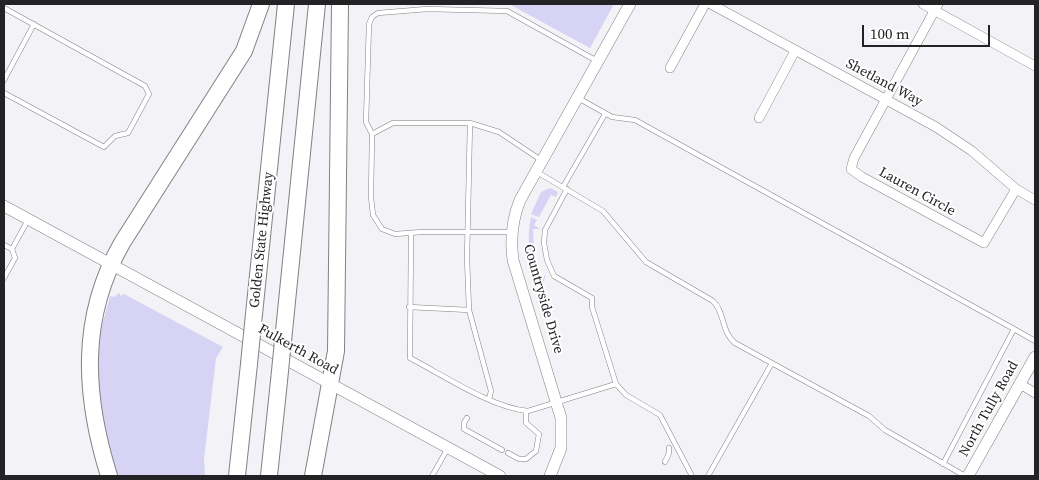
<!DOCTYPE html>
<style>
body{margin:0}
#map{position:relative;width:1039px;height:480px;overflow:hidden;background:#f3f2f6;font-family:"Source Serif 4",serif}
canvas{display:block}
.frame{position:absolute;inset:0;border:5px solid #232325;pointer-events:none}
.scale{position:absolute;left:862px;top:25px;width:128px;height:22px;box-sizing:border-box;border:2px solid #232325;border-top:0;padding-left:6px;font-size:15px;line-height:18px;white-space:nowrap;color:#232325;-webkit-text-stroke:4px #fff;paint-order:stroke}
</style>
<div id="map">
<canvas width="1039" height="480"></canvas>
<div class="frame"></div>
<div class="scale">100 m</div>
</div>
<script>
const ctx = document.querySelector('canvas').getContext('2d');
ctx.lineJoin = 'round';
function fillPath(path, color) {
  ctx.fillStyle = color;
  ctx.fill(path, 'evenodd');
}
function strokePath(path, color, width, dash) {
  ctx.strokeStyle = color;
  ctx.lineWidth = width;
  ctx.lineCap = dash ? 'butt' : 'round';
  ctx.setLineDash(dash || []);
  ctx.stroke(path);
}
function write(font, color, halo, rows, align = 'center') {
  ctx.font = font + ' "Source Serif 4",serif';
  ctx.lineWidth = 4;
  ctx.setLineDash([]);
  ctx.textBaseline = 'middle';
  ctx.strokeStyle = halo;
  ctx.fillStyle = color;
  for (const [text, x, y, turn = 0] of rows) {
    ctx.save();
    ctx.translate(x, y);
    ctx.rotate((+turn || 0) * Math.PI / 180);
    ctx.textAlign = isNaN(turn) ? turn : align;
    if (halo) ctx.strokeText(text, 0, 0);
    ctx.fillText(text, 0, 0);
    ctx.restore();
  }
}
fillPath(new Path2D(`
 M 509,4 L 614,4 L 590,48 Z
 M 550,188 L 558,192 L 556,197 L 551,195 L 539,217 L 531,214 L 541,192 Z
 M 531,217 L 537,220 L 534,225 L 540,229 L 533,229 L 534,253 L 540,277 L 546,275 L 543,283 L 537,280 C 530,259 526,239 531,217 Z
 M 119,293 L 121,296 L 124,294 L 223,347 L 216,358 L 204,459 L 205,476 L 117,476 C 107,443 95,406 95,371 C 95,346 104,320 110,296 L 114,297 Z`), '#d6d3f4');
const service = new Path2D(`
 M 4,8 L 145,86 L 149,94 L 128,133 L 115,136 L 104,147 L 4,93
 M 4,80 L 34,24
 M 578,98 L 612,117 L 635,120 L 1014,329 L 943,464
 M 470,123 L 467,258 L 469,310 L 491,391 L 489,399
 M 372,134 L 366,122 L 369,24 L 372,17 L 378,13 L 427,9 L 507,11 L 597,61
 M 537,172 L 603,211 L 646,262 L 713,301 C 725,312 721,332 735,343 L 869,416 L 885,430 L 965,476
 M 563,187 L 605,114
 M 567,189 L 545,230 L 544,243 L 547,260 L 554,276 L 592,298 L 592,307 L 616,384 L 626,395 L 660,415 L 692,476
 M 511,232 L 422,232 L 395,234 L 382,229 L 373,215 L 371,197 L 372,134 L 393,123 L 470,123 L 499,132 L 541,160
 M 411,233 L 410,358 C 443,375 492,408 528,411 L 616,384
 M 4,245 L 12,249
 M 4,278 L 15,258 L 12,249 L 28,220
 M 409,307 L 469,310
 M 1014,329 L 1035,341
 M 467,418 L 464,423 L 464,429 L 502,450
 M 508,453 L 519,459 L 526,459 L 536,451 L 539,434 L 526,423 L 526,411
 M 665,462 L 669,453 L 669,448
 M 432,476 L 448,448
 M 708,476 L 772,363`);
const minor = new Path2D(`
 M 711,4 L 936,127 L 972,151 L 1016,189 L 1035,200
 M 923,4 L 1035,66
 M 938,4 L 854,158 L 851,169 L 862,177 L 984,243 L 1016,189
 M 670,68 L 705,4
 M 759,118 L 795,51
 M 1020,384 L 1035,393`);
const tertiary = new Path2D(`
 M 4,206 L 500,476
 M 550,476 L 561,448 L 561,418 L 513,260 C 510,238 512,220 520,200 L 630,4
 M 968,476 L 1035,357`);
const motorway = new Path2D(`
 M 254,314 L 286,4
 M 284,331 L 317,4
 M 109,476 C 84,396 79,318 122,243 L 244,51 L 261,4
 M 237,476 L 249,364
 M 269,476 L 279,381
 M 313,476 L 336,351 L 340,4`);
strokePath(service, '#828285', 5.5);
strokePath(minor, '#828285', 10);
strokePath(tertiary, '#828285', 12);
strokePath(motorway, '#828285', 18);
strokePath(service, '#fff', 4.5);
strokePath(minor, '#fff', 9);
strokePath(tertiary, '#fff', 11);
strokePath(motorway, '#fff', 16);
const motorwayBridge = new Path2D(`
 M 249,364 L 254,314
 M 279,381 L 284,331`);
strokePath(motorwayBridge, '#828285', 18, []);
strokePath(motorwayBridge, '#fff', 16);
write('14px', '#232325', '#fff', [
 ["Shetland Way",884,83,28],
 ["Lauren Circle",917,192,29],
 ["Golden State Highway",262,240,-84],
 ["Countryside Drive",543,299,74],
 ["Fulkerth Road",298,350,29],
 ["North Tully Road",989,409,-61]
]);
</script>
